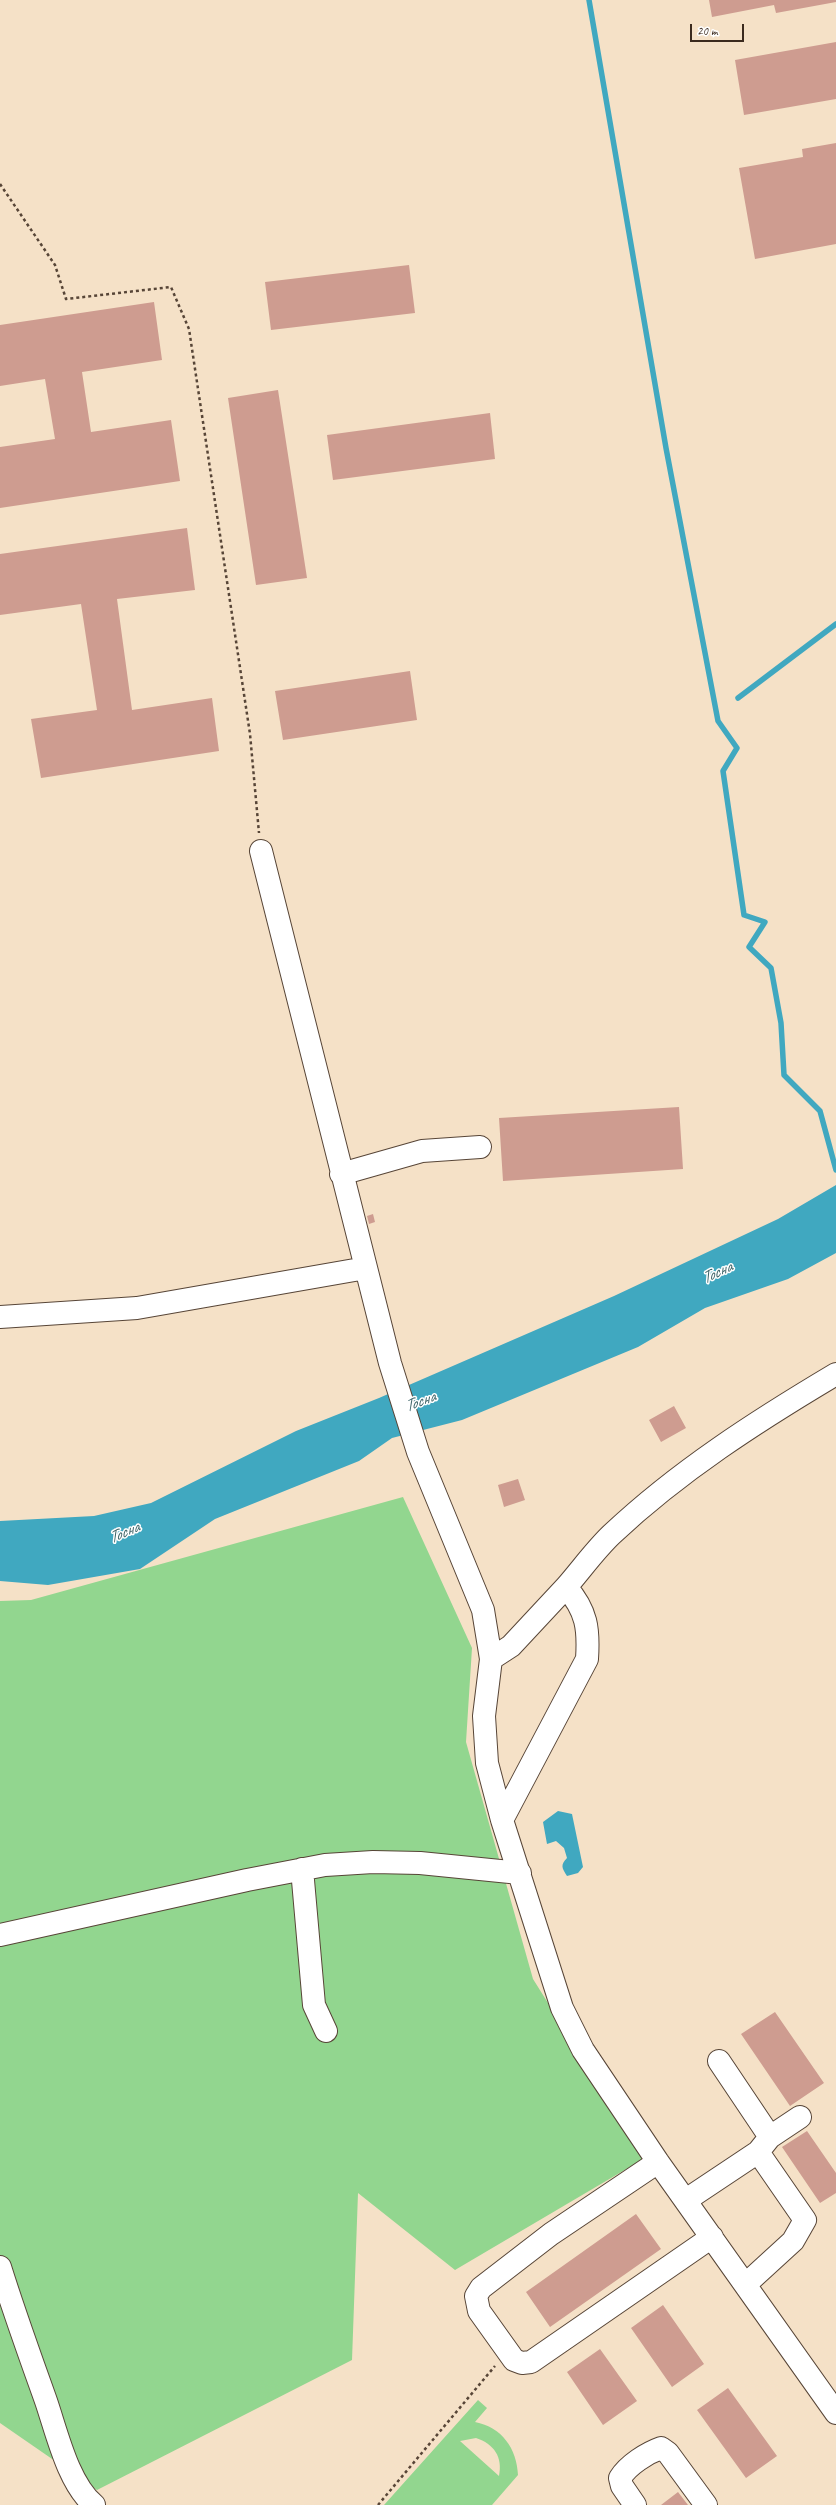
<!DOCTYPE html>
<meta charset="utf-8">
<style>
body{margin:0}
#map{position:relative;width:836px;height:2505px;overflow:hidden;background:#f5e1c7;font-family:Caveat,sans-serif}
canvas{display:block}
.scale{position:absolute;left:690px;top:24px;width:54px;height:18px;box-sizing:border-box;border:2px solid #3b2a1e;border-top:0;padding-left:5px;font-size:12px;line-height:14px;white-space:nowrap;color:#3b2a1e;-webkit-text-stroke:3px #fff;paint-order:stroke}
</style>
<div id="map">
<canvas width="836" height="2505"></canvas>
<div class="scale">20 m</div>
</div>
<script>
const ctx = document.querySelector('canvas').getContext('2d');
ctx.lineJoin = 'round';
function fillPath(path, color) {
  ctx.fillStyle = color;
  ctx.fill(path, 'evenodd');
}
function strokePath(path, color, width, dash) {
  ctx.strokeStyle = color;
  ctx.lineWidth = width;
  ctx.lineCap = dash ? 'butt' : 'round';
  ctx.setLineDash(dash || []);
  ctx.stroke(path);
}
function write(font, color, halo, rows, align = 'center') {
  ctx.font = font + ' Caveat,sans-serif';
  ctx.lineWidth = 3;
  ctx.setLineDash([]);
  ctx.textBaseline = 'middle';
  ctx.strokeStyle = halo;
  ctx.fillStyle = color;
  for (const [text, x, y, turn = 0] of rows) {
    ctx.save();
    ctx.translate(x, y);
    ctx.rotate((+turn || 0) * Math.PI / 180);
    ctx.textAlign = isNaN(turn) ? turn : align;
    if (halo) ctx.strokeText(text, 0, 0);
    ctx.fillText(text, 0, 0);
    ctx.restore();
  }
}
fillPath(new Path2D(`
 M 403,1497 L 472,1648 L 466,1742 L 533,1979 L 645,2158 L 455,2270 L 358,2193 L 352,2360 L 97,2490 L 0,2423 L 0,1601 L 31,1600 Z
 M 478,2400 L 487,2408 L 475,2422 C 502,2427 517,2449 518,2475 L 492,2505 L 384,2505 ZM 476,2438 C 494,2444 503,2457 499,2476 L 460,2441 Z`), '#92d68f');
fillPath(new Path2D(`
 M 836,1185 L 836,1253 L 788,1279 L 705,1308 L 638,1347 L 462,1420 L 392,1438 L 359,1461 L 215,1519 L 140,1569 L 48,1585 L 0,1581 L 0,1521 L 94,1516 L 151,1503 L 296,1431 L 379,1398 L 614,1296 L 778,1219 Z
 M 558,1811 L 572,1814 L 583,1867 L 578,1873 L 567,1876 C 562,1868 560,1865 567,1858 L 564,1848 L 556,1841 L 547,1844 L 543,1822 Z`), '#40a8c0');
strokePath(new Path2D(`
 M 589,0 L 666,448 L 718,721 L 737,748 L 723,771 L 744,915 L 765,922 L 749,947 L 771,968 L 781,1023 L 784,1075 L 820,1111 L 836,1170
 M 738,698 L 836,624`), '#40a8c0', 5.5);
fillPath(new Path2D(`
 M 709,0 L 836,0 L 836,2 L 776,13 L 774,5 L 712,17 Z
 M 836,42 L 836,99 L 744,115 L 735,60 Z
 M 836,143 L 836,244 L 755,259 L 739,168 L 803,157 L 802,149 Z
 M 409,265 L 415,313 L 271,330 L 265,282 Z
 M 154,302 L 162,360 L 82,372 L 91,432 L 171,420 L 180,481 L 0,508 L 0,447 L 55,439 L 45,379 L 0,386 L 0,325 Z
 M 278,390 L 307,578 L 256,585 L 228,398 Z
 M 490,413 L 495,459 L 333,480 L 327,435 Z
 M 187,528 L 195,590 L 117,599 L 132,710 L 212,698 L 219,751 L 41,778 L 31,719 L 97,710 L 81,604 L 0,615 L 0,554 Z
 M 410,671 L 417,720 L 283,740 L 275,691 Z
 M 679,1107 L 683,1169 L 503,1181 L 499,1118 Z
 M 373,1214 L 375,1222 L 369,1224 L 367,1216 Z
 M 674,1406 L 686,1428 L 661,1442 L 649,1420 Z
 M 518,1479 L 525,1500 L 504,1507 L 498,1485 Z
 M 775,2012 L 824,2083 L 790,2106 L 741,2034 Z
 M 807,2131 L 836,2173 L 836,2193 L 820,2203 L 782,2147 Z
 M 636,2214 L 661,2249 L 550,2327 L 526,2292 Z
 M 663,2305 L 704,2364 L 672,2387 L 631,2328 Z
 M 600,2349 L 637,2401 L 603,2425 L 567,2372 Z
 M 728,2388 L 777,2456 L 746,2478 L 697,2410 Z
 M 678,2492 L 688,2505 L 661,2505 Z`), '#ce9c90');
const minor = new Path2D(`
 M 261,851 L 390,1363 L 418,1452 L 483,1610 L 491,1659 L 484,1716 L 487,1763 L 502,1820 L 562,2008 L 583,2050 L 658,2162 L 836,2413
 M 341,1174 L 422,1151 L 480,1147
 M 0,1317 L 137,1308 L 366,1268
 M 491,1659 L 511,1646 L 566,1587
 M 502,1820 L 587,1659 C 589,1629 587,1611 566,1587 C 581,1570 595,1550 612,1534 C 679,1471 757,1421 836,1374
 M 302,1869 L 314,2005 L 326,2031
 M 0,1935 L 247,1880 L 325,1865 L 373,1862 L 420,1863 L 520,1873
 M 719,2061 L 770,2137
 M 658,2162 L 551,2234 L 481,2288 L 476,2296 L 479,2311 L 514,2360 L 522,2363 L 531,2362 L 712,2237
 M 686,2200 L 758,2152 L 770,2137 L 800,2117
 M 0,2267 C 14,2312 30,2356 46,2401 C 57,2433 68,2483 94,2505
 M 746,2284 L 793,2241 L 805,2220 L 758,2152
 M 635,2505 L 622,2486 L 620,2478 C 628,2465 647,2453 661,2448 L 668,2453 L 706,2505`);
strokePath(minor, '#574537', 24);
strokePath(new Path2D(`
 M 0,184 L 55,265 L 66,299 L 171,287 L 189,329 L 250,734 L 259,833
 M 378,2505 L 495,2366`), '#574537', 2.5, [3, 3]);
strokePath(minor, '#fff', 22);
write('italic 17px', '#3d6367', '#fff', [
 ["Тосна",717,1273,-25],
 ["Тосна",420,1402,-21],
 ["Тосна",124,1533,-23]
]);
</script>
